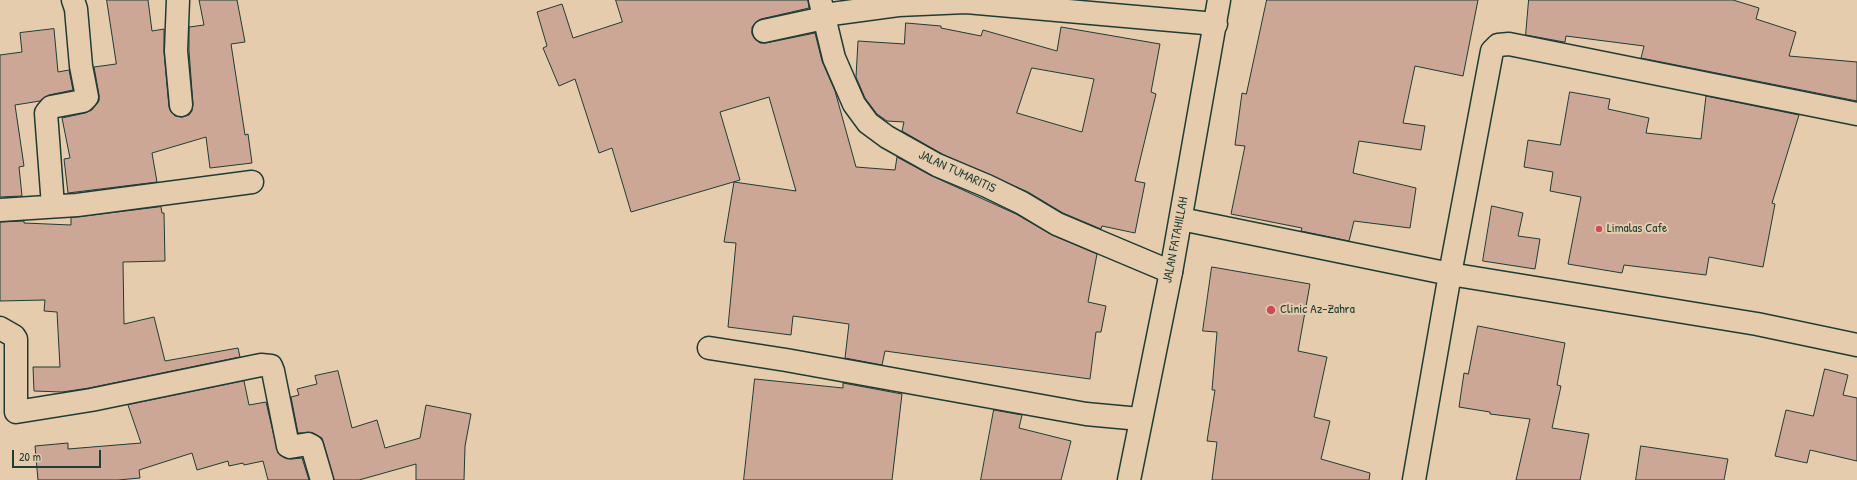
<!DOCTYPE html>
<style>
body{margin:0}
#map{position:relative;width:1857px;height:480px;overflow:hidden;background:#e4ccad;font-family:"Patrick Hand",sans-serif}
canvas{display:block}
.scale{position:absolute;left:12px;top:450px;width:89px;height:18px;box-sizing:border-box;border:2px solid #1f3d34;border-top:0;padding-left:5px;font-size:12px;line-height:14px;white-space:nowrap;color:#1f3d34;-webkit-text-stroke:3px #e4ccad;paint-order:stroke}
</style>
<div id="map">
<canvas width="1857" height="480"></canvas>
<div class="scale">20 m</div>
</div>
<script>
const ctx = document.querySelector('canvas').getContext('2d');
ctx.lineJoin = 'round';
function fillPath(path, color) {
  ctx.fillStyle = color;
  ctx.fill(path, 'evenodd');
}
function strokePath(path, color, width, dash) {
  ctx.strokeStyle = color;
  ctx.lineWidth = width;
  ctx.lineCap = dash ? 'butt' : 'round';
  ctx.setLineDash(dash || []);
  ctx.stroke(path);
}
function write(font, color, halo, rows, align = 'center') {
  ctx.font = font + ' "Patrick Hand",sans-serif';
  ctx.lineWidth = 4;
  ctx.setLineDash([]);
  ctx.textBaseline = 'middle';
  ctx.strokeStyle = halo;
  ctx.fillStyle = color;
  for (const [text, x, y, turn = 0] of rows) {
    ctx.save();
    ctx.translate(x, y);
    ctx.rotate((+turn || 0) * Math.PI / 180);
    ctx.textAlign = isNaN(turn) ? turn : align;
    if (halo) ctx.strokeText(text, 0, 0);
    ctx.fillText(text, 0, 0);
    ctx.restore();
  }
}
const building = new Path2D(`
 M 107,0 L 148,0 L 152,31 L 164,29 L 164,52 L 169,107 L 171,112 L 175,116 L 182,117 L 189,115 L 192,111 L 193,104 L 189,51 L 189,27 L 204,25 L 199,0 L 237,0 L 245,42 L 231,44 L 245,135 L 248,134 L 252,163 L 210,168 L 206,137 L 152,153 L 157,182 L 68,193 L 64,159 L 70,158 L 62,118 L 85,113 L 92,110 L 99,101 L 99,95 L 94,67 L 116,64 Z
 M 616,0 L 808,0 L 809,8 L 761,19 L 756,22 L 752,27 L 752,34 L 755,39 L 760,43 L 766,43 L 815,33 L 822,61 L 835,91 L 856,167 L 895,170 L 897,157 L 932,176 L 1016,214 L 1052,235 L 1097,254 L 1088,302 L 1106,306 L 1101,332 L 1096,332 L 1090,379 L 885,351 L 882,365 L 845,358 L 849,324 L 793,316 L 791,335 L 728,327 L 736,243 L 724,242 L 734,182 L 796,191 L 769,97 L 720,112 L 740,180 L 631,212 L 612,148 L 599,153 L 575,79 L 559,86 L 543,48 L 547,46 L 537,12 L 562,4 L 573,38 L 622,22 Z
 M 1267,0 L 1478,0 L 1463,76 L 1415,66 L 1403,123 L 1425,126 L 1421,150 L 1359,141 L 1353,173 L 1416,188 L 1410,228 L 1354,221 L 1349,241 L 1301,231 L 1302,228 L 1231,214 L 1245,146 L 1235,145 L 1242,93 L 1246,94 Z
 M 1529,0 L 1733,0 L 1759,8 L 1756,19 L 1796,32 L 1789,56 L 1857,62 L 1857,101 L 1641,58 L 1644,46 L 1566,36 L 1565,42 L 1564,42 L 1526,35 Z
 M 906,23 L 941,26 L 941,28 L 981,36 L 983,30 L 1057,51 L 1061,27 L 1160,44 L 1151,92 L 1156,94 L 1135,181 L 1145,183 L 1135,233 L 1102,226 L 1101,229 L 1063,213 L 1028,192 L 942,154 L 902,131 L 904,122 L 887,121 L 877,114 L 865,98 L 856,77 L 858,41 L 904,44 ZM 1032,68 L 1094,79 L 1082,132 L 1017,113 Z
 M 54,29 L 58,72 L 69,70 L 73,90 L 49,95 L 40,101 L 15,105 L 24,166 L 19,167 L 22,196 L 0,197 L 0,55 L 22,52 L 20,33 Z
 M 1570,92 L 1610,99 L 1608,109 L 1649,118 L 1646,133 L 1701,139 L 1706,96 L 1799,115 L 1772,203 L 1775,204 L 1763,267 L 1709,257 L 1706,275 L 1624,265 L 1622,273 L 1568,264 L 1581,197 L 1550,191 L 1553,172 L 1524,167 L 1528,140 L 1560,145 Z
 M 1492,206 L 1523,213 L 1518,236 L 1540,239 L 1535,269 L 1483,261 Z
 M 161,207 L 162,213 L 164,213 L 165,261 L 123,262 L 124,324 L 154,317 L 165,361 L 238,348 L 240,357 L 89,388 L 62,392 L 34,391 L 33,367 L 60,367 L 57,312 L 44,311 L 45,300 L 0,301 L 0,222 L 24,221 L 24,223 L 71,225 L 71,218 Z
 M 1212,267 L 1310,284 L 1298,351 L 1327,357 L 1314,417 L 1330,421 L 1321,459 L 1370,473 L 1369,480 L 1212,480 L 1217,442 L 1207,441 L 1215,390 L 1212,390 L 1217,332 L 1203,331 Z
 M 1478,326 L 1565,343 L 1557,385 L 1561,386 L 1552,428 L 1589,434 L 1580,480 L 1516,480 L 1530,419 L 1490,414 L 1490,412 L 1459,407 L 1464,373 L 1468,374 Z
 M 1825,369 L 1848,375 L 1843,395 L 1857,398 L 1857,461 L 1810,450 L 1807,463 L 1775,456 L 1786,410 L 1813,416 Z
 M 338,371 L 352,428 L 377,420 L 385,448 L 420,438 L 426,405 L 471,414 L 465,446 L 464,480 L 416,480 L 416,464 L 359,480 L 334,480 L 322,438 L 313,433 L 298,433 L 291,397 L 299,395 L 297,389 L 317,384 L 315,376 Z
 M 755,379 L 843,388 L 843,383 L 902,394 L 892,480 L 744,480 Z
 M 244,381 L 249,405 L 266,402 L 278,453 L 285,458 L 292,459 L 302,458 L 309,480 L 268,480 L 263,461 L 244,465 L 243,463 L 229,466 L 228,461 L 197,470 L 192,453 L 139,470 L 140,478 L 118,480 L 38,480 L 35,446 L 68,443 L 68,449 L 141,443 L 128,405 Z
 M 994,410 L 1022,415 L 1019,428 L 1071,441 L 1061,480 L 981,480 Z
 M 1641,446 L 1728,459 L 1724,480 L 1636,480 Z`);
fillPath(building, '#cca796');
strokePath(building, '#1f3d34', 1);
const minor = new Path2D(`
 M 178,0 L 176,51 L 181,105
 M 820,0 L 834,58 L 854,104 L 868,123 L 887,137 L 937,165 L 987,186 L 1022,203 L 1057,224 L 1171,272
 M 824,15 L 898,5 L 966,2 L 1216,24
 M 764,31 L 824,18
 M 53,206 L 46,113 L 51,107 L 83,101 L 87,97 L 81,66 L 76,9 L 73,0
 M 0,210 L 77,205 L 252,182
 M 1181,219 L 1450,274 L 1757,324 L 1857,345
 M 0,328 L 14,336 L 16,339 L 16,412 L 91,400 L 261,365 L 271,366 L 273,371 L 288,446 L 290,447 L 308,444 L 312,446 L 322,480
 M 709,348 L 786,360 L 1086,414 L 1140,419
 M 1414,480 L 1450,274 L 1492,51 L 1498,45 L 1509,44 L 1857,114`);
const tertiary = new Path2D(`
 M 1129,480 L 1171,272 L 1219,0`);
strokePath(minor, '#1f3d34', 25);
strokePath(tertiary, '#1f3d34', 25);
strokePath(minor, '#e4ccad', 22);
strokePath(tertiary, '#e4ccad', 22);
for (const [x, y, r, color] of [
 [1599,229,4,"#d1495b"],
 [1271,310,5,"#d1495b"]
]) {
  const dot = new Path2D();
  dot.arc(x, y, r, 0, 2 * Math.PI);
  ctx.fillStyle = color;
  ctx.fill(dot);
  strokePath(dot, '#e4ccad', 1.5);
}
write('13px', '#1f3d34', '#e4ccad', [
 ["JALAN TUMARITIS",957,172,25],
 ["JALAN FATAHILLAH",1176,240,-79]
]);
write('13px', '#1f3d34', '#e4ccad', [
 ["Limalas Cafe",1607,229],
 ["Clinic Az-Zahra",1280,310]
], 'left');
</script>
